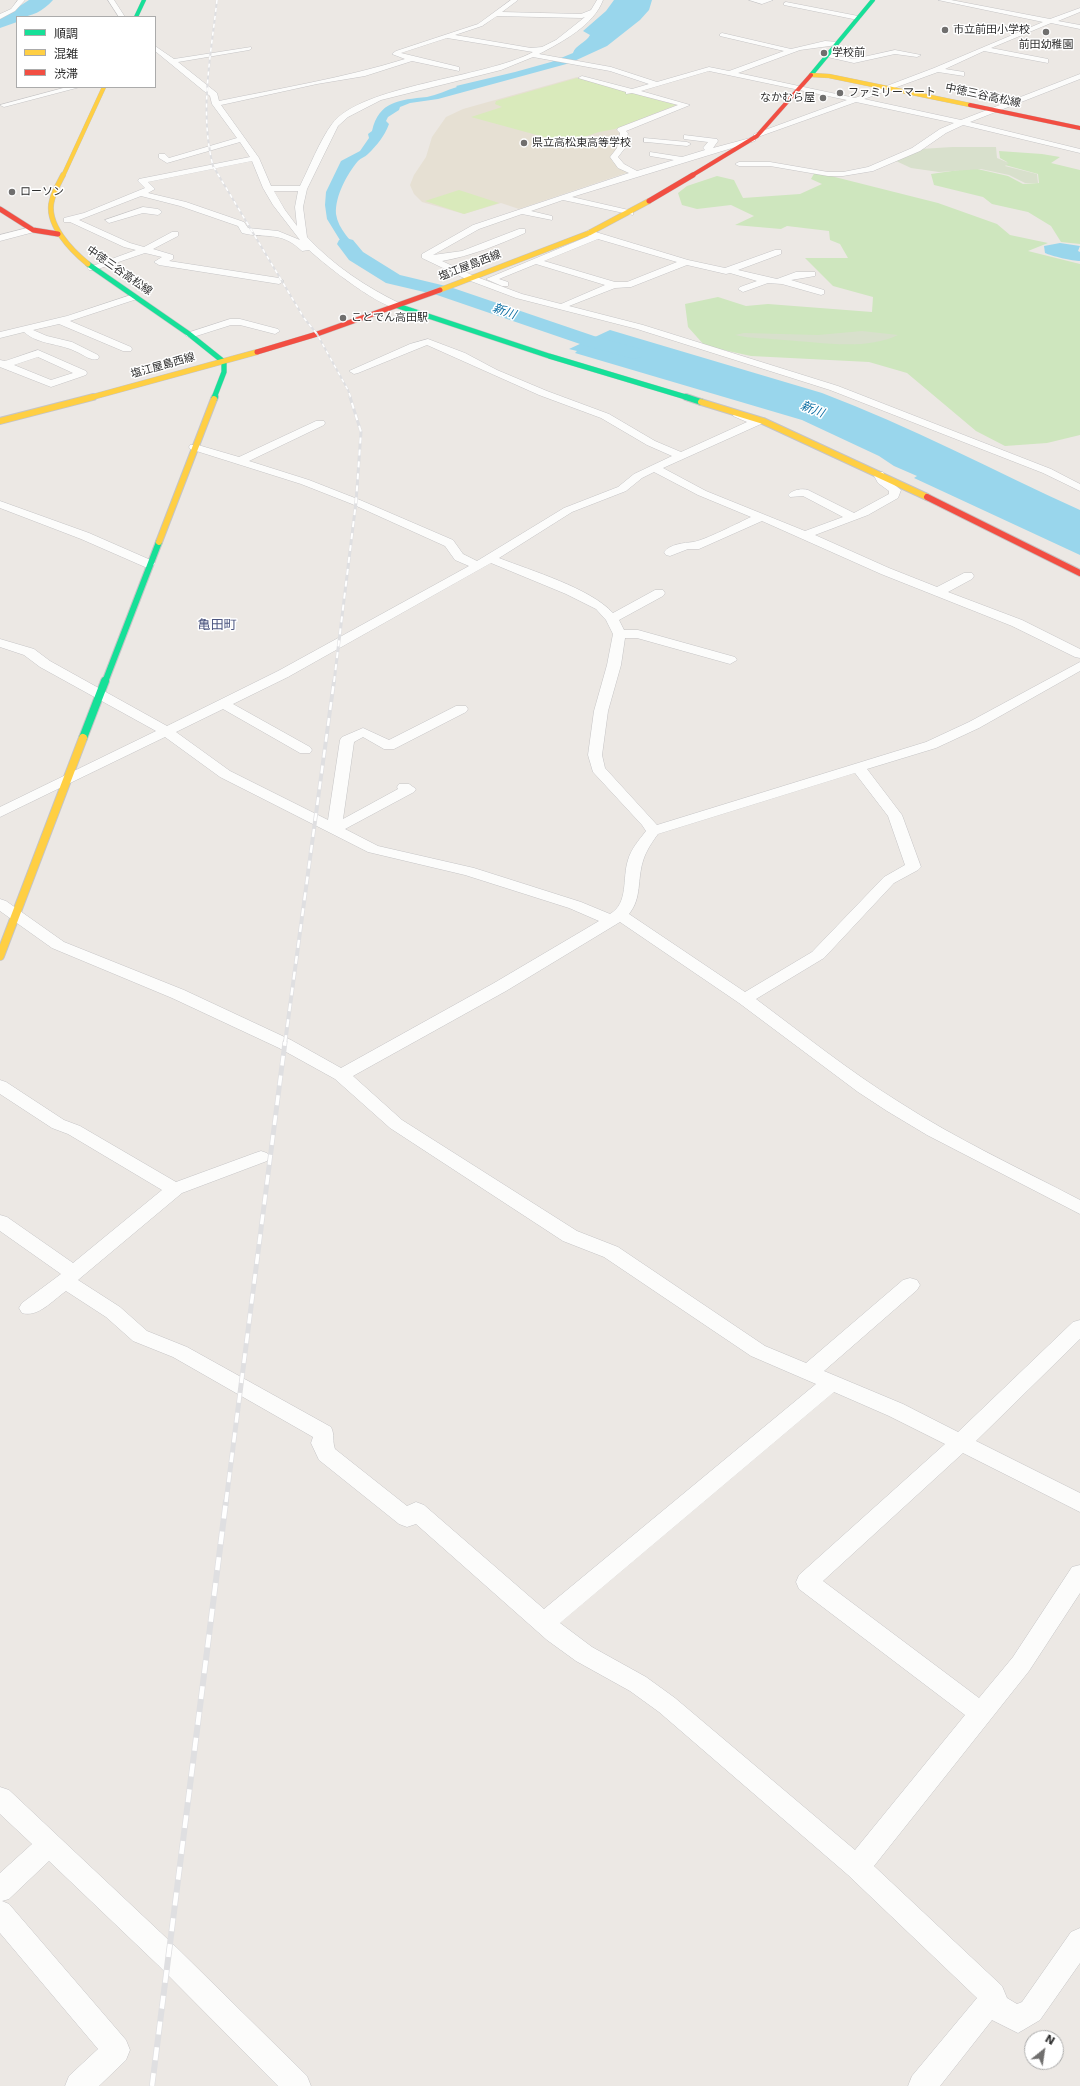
<!DOCTYPE html>
<meta charset="utf-8">
<style>
body{margin:0}
#map{position:relative;width:1080px;height:2086px;overflow:hidden;background:#ece8e4;font-family:"DejaVu Sans","Noto Sans JP",sans-serif}
canvas{display:block}
.legend{position:absolute;left:16px;top:16px;width:140px;height:72px;box-sizing:border-box;background:#fff;border:1px solid #ababab;margin:0;padding:5px 7px;list-style:none;font-size:12px;color:#2e2e2e}
.legend li{display:flex;align-items:center;gap:8px;height:20px}
.legend b{width:20px;border:1px solid #ababab}
.north{position:absolute;left:1024px;top:2030px;width:40px;height:40px;box-sizing:border-box;background:#fff;border:1px solid #ababab;border-radius:50%;rotate:30deg;font-size:11px;font-weight:700;line-height:16px;text-align:center;color:#2e2e2e}
.north::after{content:'';display:block;margin:auto;width:14px;height:18px;background:#706f6e;clip-path:polygon(50% 0,100% 100%,50% 72%,0 100%)}
</style>
<div id="map">
<canvas width="1080" height="2086"></canvas>
<ul class="legend">
<li><b style="height:5px;background:#16e098"></b>順調</li>
<li><b style="height:5px;background:#ffcf43"></b>混雑</li>
<li><b style="height:5px;background:#f24e42"></b>渋滞</li>
</ul>
<div class="north">N</div>
</div>
<script>
const ctx = document.querySelector('canvas').getContext('2d');
ctx.lineJoin = 'round';
function fillPath(path, color) {
  ctx.fillStyle = color;
  ctx.fill(path, 'evenodd');
}
function strokePath(path, color, width, dash) {
  ctx.strokeStyle = color;
  ctx.lineWidth = width;
  ctx.lineCap = dash ? 'butt' : 'round';
  ctx.setLineDash(dash || []);
  ctx.stroke(path);
}
function write(font, color, halo, rows, align = 'center') {
  ctx.font = font + ' "DejaVu Sans","Noto Sans JP",sans-serif';
  ctx.lineWidth = 3;
  ctx.setLineDash([]);
  ctx.textBaseline = 'middle';
  ctx.strokeStyle = halo;
  ctx.fillStyle = color;
  for (const [text, x, y, turn = 0] of rows) {
    ctx.save();
    ctx.translate(x, y);
    ctx.rotate((+turn || 0) * Math.PI / 180);
    ctx.textAlign = isNaN(turn) ? turn : align;
    if (halo) ctx.strokeText(text, 0, 0);
    ctx.fillText(text, 0, 0);
    ctx.restore();
  }
}
fillPath(new Path2D(`
 M 577,77 L 682,105 L 617,130 L 621,132 L 619,147 L 612,157 L 612,161 L 629,172 L 519,209 L 501,203 L 464,214 L 422,202 L 414,194 L 410,185 L 414,175 L 426,157 L 432,137 L 446,117 L 463,109 Z`), '#e6e0d3');
fillPath(new Path2D(`
 M 999,151 L 1042,154 L 1060,157 L 1051,163 L 1080,170 L 1080,244 L 1061,242 L 1051,226 L 1028,212 L 992,204 L 983,197 L 934,185 L 931,174 L 973,168 L 1008,176 L 1023,184 L 1039,183 L 1038,174 L 1005,165 L 1007,162 L 1000,158 Z
 M 815,172 L 938,203 L 997,224 L 1010,235 L 1048,243 L 1028,251 L 1080,264 L 1080,435 L 1047,443 L 1005,446 L 976,431 L 907,373 L 869,362 L 751,356 L 705,346 L 688,327 L 685,304 L 718,297 L 746,306 L 768,304 L 872,312 L 873,297 L 833,286 L 805,258 L 848,258 L 840,244 L 830,240 L 829,231 L 787,226 L 781,229 L 735,225 L 754,216 L 731,205 L 697,209 L 682,205 L 678,193 L 687,186 L 717,176 L 734,180 L 743,198 L 800,194 L 822,184 L 811,179 Z`), '#cee6be');
fillPath(new Path2D(`
 M 952,147 L 996,147 L 997,158 L 1009,163 L 1005,166 L 1037,174 L 1038,183 L 1025,183 L 1009,175 L 981,169 L 939,172 L 911,168 L 896,161 L 921,149 Z
 M 862,331 L 898,335 C 865,351 819,342 784,340 C 767,338 752,339 735,335 L 744,333 L 818,335 Z`), '#d8e0cc');
fillPath(new Path2D(`
 M 577,78 L 676,105 L 615,129 L 599,132 L 566,143 L 471,117 L 502,107 L 495,104 L 496,101 Z
 M 459,190 L 499,203 L 464,214 L 425,201 Z`), '#d9eabb');
fillPath(new Path2D(`
 M 29,0 L 53,0 C 43,11 32,17 17,17 L 17,22 L 0,28 L 0,19 Z
 M 614,0 L 652,0 L 649,10 L 640,20 L 607,46 L 570,63 L 438,99 L 410,103 L 400,107 L 399,110 L 388,117 L 386,121 L 389,124 C 384,137 377,145 368,154 C 365,157 361,158 358,161 C 347,174 335,196 336,214 C 338,229 352,242 361,253 L 359,254 L 360,256 L 388,273 L 380,273 L 355,256 L 343,245 L 327,219 L 325,205 L 326,192 L 341,161 L 360,151 L 369,138 L 368,134 L 372,131 C 379,101 399,100 427,97 C 437,95 447,90 457,87 L 456,86 L 515,72 L 551,62 L 573,53 C 575,45 586,43 590,35 L 583,31 L 606,11 Z
 M 1060,243 L 1080,246 L 1078,251 L 1080,252 L 1080,261 C 1073,261 1051,256 1045,253 L 1044,246 Z
 M 610,330 L 822,393 C 910,426 994,471 1080,510 L 1080,555 L 914,478 L 917,476 L 894,466 L 879,456 L 802,420 L 575,353 L 577,351 L 569,349 Z`), '#99d6ec');
fillPath(new Path2D(`
 M 346,238 L 353,240 L 363,252 L 400,275 L 450,287 L 594,336 L 641,349 L 644,353 L 641,357 L 634,359 L 627,357 L 580,344 L 437,295 L 386,283 L 349,260 L 337,244 L 339,240 Z`), '#99d6ec');
const street = new Path2D(`
 M 18,0 L 25,0 L 15,11 L 0,19 L 0,14 L 11,9 Z
 M 108,0 L 114,0 L 125,17 L 119,17 Z
 M 511,0 L 518,0 L 502,12 L 581,14 L 591,10 L 597,0 L 603,0 C 594,25 562,42 539,54 L 611,67 L 657,82 L 709,67 L 729,71 L 784,51 L 720,36 L 720,34 L 722,33 L 791,49 L 825,41 L 839,42 L 840,43 L 837,45 L 800,50 L 738,73 L 855,98 L 934,68 L 1043,22 L 938,0 L 951,0 L 1050,19 L 1080,8 L 1080,12 L 1058,21 L 1080,25 L 1080,29 L 1051,23 L 991,48 L 1048,59 L 1048,63 L 984,51 L 945,69 L 964,72 L 964,76 L 938,72 L 864,99 L 961,120 L 1080,74 L 1080,79 L 970,122 L 1080,149 L 1080,153 L 963,125 L 946,133 L 920,151 L 873,171 L 843,176 L 828,176 L 770,166 L 739,166 L 735,164 L 739,162 L 770,162 L 828,172 L 843,172 L 868,167 L 912,148 L 940,129 L 954,123 L 856,102 L 755,138 L 755,141 L 572,197 L 633,211 L 633,215 L 563,200 L 531,211 L 552,216 L 552,220 L 522,214 L 479,229 L 433,255 L 462,251 L 519,229 L 525,229 L 525,233 C 498,245 471,256 442,261 L 474,276 L 522,294 L 561,304 L 605,285 L 536,264 L 499,279 L 508,282 L 508,286 L 502,286 L 486,279 L 589,236 L 585,233 L 589,230 L 688,260 L 725,268 L 775,250 L 781,250 L 781,254 L 738,270 L 777,279 L 796,272 L 815,272 L 815,276 L 791,280 L 824,290 L 824,294 L 821,295 L 782,284 L 768,283 L 743,292 L 738,289 L 740,287 L 757,281 L 730,273 L 726,274 L 687,265 L 631,287 L 615,288 L 569,306 L 643,325 L 838,386 L 1051,469 L 1080,484 L 1080,491 L 1043,473 L 830,390 L 637,329 L 516,298 L 468,280 L 422,258 L 422,254 L 473,225 L 629,173 L 618,168 L 610,157 L 617,148 L 620,133 L 617,130 L 618,128 L 678,105 L 632,93 L 626,94 L 626,92 L 578,78 L 582,76 L 632,89 L 649,84 L 610,71 L 533,57 L 501,70 L 381,100 L 348,117 L 338,126 L 307,189 L 303,207 L 307,237 C 334,266 366,287 401,304 L 401,308 C 384,312 323,263 309,250 L 302,251 C 280,230 266,239 242,233 L 238,226 L 180,206 L 141,196 L 79,220 L 130,243 L 144,247 L 172,232 L 178,232 L 178,236 L 153,249 L 173,255 L 173,259 L 169,261 L 279,278 L 284,281 L 279,284 L 159,265 L 154,262 L 162,257 L 145,253 L 95,270 L 89,270 L 87,268 L 136,250 L 124,247 L 70,222 L 64,222 L 64,218 L 84,213 L 145,188 L 138,181 L 139,179 L 250,157 L 240,142 L 167,163 L 159,158 L 159,154 L 165,154 L 169,158 L 237,138 L 212,104 L 210,96 L 155,51 L 155,46 L 174,59 L 251,47 L 251,49 L 249,50 L 178,62 L 217,93 L 219,101 C 281,88 344,78 405,59 L 392,54 L 396,51 L 478,24 ZM 497,16 L 582,18 L 585,17 L 556,40 L 542,47 L 531,48 L 455,35 L 482,26 ZM 447,38 L 533,52 C 485,78 361,85 332,124 C 320,140 309,168 300,186 L 271,186 L 259,158 L 221,105 L 317,84 L 365,76 L 412,61 L 459,71 L 459,67 L 401,53 ZM 709,71 L 847,100 L 754,134 L 754,137 L 713,148 L 718,141 L 717,139 L 684,135 L 684,139 L 708,142 L 703,148 L 705,150 L 682,157 L 650,152 L 650,156 L 674,160 L 637,171 L 624,164 L 618,157 L 625,148 L 628,133 L 626,131 L 690,105 L 641,91 ZM 252,161 L 263,188 L 273,205 L 300,240 L 278,231 L 248,228 L 244,222 L 186,202 L 148,193 L 155,189 L 148,182 ZM 274,191 L 298,191 L 295,207 L 297,226 L 285,210 ZM 598,239 L 677,262 L 627,282 L 615,282 L 544,261 Z
 M 749,0 L 773,0 L 762,4 Z
 M 786,2 L 858,16 L 861,18 L 858,20 L 784,5 L 784,3 Z
 M 895,50 L 921,55 L 917,57 L 895,54 L 854,63 L 823,56 L 827,54 L 854,59 Z
 M 67,87 L 80,87 L 4,107 L 0,105 Z
 M 644,138 L 687,142 L 691,144 L 687,146 L 647,142 L 644,142 Z
 M 143,207 L 158,209 L 162,212 L 158,215 L 143,213 L 109,223 L 105,220 Z
 M 31,227 L 34,228 L 34,232 L 0,241 L 0,235 Z
 M 134,294 L 139,297 L 137,299 L 70,321 L 131,347 L 132,349 L 131,351 L 123,351 L 59,324 L 33,330 L 47,336 L 72,342 L 98,355 L 99,357 L 98,359 C 90,361 84,355 77,352 C 60,343 38,345 24,332 L 0,338 L 0,332 L 67,316 Z
 M 230,319 L 240,319 L 278,329 L 280,331 L 275,334 L 240,325 L 231,325 L 190,338 L 185,335 L 187,333 Z
 M 428,339 L 465,353 L 497,370 L 547,391 L 609,414 L 655,441 L 681,452 L 747,422 L 733,416 L 734,414 L 738,413 L 761,420 L 762,422 L 761,424 L 663,468 L 706,491 L 805,531 L 843,517 L 803,496 L 790,497 L 788,495 C 792,490 802,488 808,490 L 854,513 L 889,494 L 889,491 L 878,483 L 873,474 L 875,472 L 883,472 L 887,479 L 901,490 L 898,498 L 868,515 L 815,535 L 889,568 L 937,587 L 964,573 L 972,573 L 974,576 L 972,579 L 948,592 L 1022,620 L 1080,649 L 1080,658 L 1075,657 L 1012,626 L 881,574 L 762,521 L 699,549 L 688,549 L 670,556 L 666,555 L 664,552 C 670,544 684,543 693,542 C 703,541 740,522 751,517 L 698,495 L 654,472 L 642,478 L 626,491 L 572,512 L 499,558 C 532,571 590,588 613,613 L 655,590 L 663,590 L 665,593 L 663,596 L 619,620 L 624,630 L 638,630 L 735,657 L 737,660 L 730,664 L 637,638 L 625,638 L 621,665 L 608,711 L 602,755 L 605,768 L 657,825 L 926,742 L 969,722 L 1080,662 L 1080,671 L 979,728 L 936,748 L 867,769 L 902,815 L 921,867 L 918,870 L 894,883 L 824,958 L 756,999 C 803,1034 849,1071 899,1102 C 956,1139 1019,1168 1080,1200 L 1080,1214 L 927,1135 L 887,1111 L 858,1092 L 739,1003 L 620,922 L 506,991 L 353,1076 L 402,1120 L 577,1231 L 618,1247 L 765,1346 L 806,1363 L 903,1280 L 910,1278 L 917,1280 L 920,1285 L 917,1290 L 824,1371 L 903,1404 L 958,1432 L 1073,1322 L 1080,1320 L 1080,1339 L 976,1441 L 1080,1493 L 1080,1512 L 963,1453 L 823,1581 L 979,1698 L 1013,1657 L 1072,1567 L 1080,1565 L 1080,1593 L 1029,1671 L 874,1866 L 1002,1986 L 1007,1998 L 1017,2004 L 1022,2002 L 1071,1932 L 1080,1928 L 1080,1963 L 1040,2020 L 1018,2033 L 992,2020 L 940,2086 L 908,2086 L 912,2076 L 977,1998 L 848,1875 L 659,1712 L 630,1691 L 576,1661 L 547,1640 L 416,1524 L 407,1527 L 399,1524 L 319,1460 L 311,1443 L 313,1437 L 173,1357 L 133,1341 L 106,1317 L 66,1291 C 53,1300 38,1318 22,1313 L 19,1308 L 22,1303 L 61,1274 L 0,1231 L 0,1215 L 7,1217 L 73,1263 L 162,1190 L 68,1134 L 52,1128 L 0,1094 L 0,1080 L 6,1082 L 64,1120 L 80,1126 L 176,1182 L 255,1153 L 261,1151 L 267,1153 L 270,1157 L 267,1161 L 182,1193 L 78,1280 L 120,1307 L 147,1331 L 187,1347 L 331,1427 C 335,1435 332,1441 335,1449 L 407,1506 L 416,1502 L 424,1505 L 544,1609 L 816,1384 L 751,1356 L 604,1257 L 563,1241 L 390,1128 L 335,1079 L 279,1048 L 172,998 L 52,948 L 0,911 L 0,899 L 6,901 L 64,942 L 184,990 L 291,1040 L 341,1068 L 494,983 L 599,921 L 569,908 L 465,875 L 368,852 L 220,777 L 165,737 L 0,817 L 0,807 L 156,731 L 40,667 L 24,655 L 0,647 L 0,639 L 34,649 L 50,661 L 167,726 L 278,671 L 469,566 L 455,560 L 445,546 L 352,504 L 301,484 L 190,449 L 189,447 L 190,445 L 198,445 L 239,457 L 316,421 L 324,421 L 325,423 L 324,425 L 249,461 L 309,480 L 360,500 L 453,540 L 463,554 L 477,561 L 564,508 L 618,487 L 634,474 L 672,456 L 647,445 L 601,418 L 539,395 L 427,345 L 358,373 L 354,374 L 349,371 L 410,344 ZM 491,563 L 566,594 L 596,609 L 606,620 L 613,634 L 607,665 L 594,711 L 588,755 L 593,772 L 642,825 L 646,831 C 639,840 631,849 628,860 C 622,878 629,903 610,914 L 581,902 L 474,868 L 378,846 L 345,829 L 414,792 L 416,789 L 409,784 L 399,784 L 397,787 L 398,789 L 343,819 L 354,742 L 363,737 L 384,749 L 394,749 L 466,712 L 468,709 L 466,706 L 456,706 L 389,740 L 363,728 L 342,737 L 340,740 L 328,820 L 230,771 L 176,732 L 223,709 L 300,753 L 310,753 L 312,750 L 310,747 L 233,704 L 288,677 ZM 855,773 L 888,816 L 905,865 L 884,877 L 812,952 L 745,992 L 629,914 C 642,898 637,880 643,861 C 646,851 652,842 658,834 ZM 834,1392 L 889,1416 L 945,1444 L 799,1575 L 796,1582 L 799,1589 L 965,1715 L 855,1850 L 675,1698 L 646,1677 L 592,1647 L 560,1623 Z
 M 38,350 L 86,371 L 87,373 L 86,375 L 51,387 L 0,367 L 0,360 L 5,361 ZM 38,357 L 73,373 L 51,380 L 14,365 Z
 M 0,501 L 89,533 L 153,561 L 155,564 L 149,568 L 145,567 L 81,539 L 0,508 Z
 M 0,1787 L 9,1790 L 176,1947 L 307,2076 L 311,2086 L 278,2086 L 158,1965 L 49,1861 L 9,1899 L 2,1901 L 9,1904 L 126,2040 L 130,2050 L 126,2060 L 99,2086 L 65,2086 L 69,2076 L 98,2049 L 0,1933 L 0,1873 L 32,1844 L 0,1814 Z`);
const fastFar3 = new Path2D(`
 M 136,17 L 144,0
 M 811,75 L 873,0`);
const fastFar2 = new Path2D(`
 M 88,264 L 189,334 L 224,362 L 224,372 L 214,398
 M 398,306 L 549,356 L 689,398`);
const fastFar1 = new Path2D(`
 M 686,397 L 701,402
 M 214,399 L 215,397
 M 105,682 L 159,542`);
const fast = new Path2D(`
 M 83,738 L 105,681`);
const slowFar3 = new Path2D(`
 M 811,75 L 829,76 L 970,105
 M 63,176 L 104,87`);
const slowFar2 = new Path2D(`
 M 63,175 C 59,183 54,191 52,200 C 45,224 72,251 88,264
 M 440,290 L 589,233 L 649,201
 M 89,398 L 257,352`);
const slowFar1 = new Path2D(`
 M 701,402 L 763,421 L 927,497
 M 0,421 L 93,397
 M 159,542 L 214,399`);
const slow = new Path2D(`
 M 0,956 L 83,738`);
const jamFar2 = new Path2D(`
 M 970,105 L 1080,128
 M 691,176 L 757,136 L 811,75`);
const jamFar1 = new Path2D(`
 M 649,201 L 693,175
 M 0,209 L 33,230 L 58,234
 M 257,352 L 317,334 L 440,290`);
const jam = new Path2D(`
 M 927,497 L 1080,573`);
strokePath(street, '#c5c4c5', 1);
strokePath(fastFar3, '#c5c4c5', 4.5);
strokePath(fastFar2, '#c5c4c5', 6);
strokePath(fastFar1, '#c5c4c5', 8);
strokePath(fast, '#c5c4c5', 10);
strokePath(slowFar3, '#c5c4c5', 4.5);
strokePath(slowFar2, '#c5c4c5', 6);
strokePath(slowFar1, '#c5c4c5', 8);
strokePath(slow, '#c5c4c5', 10);
strokePath(jamFar2, '#c5c4c5', 4.5);
strokePath(jamFar1, '#c5c4c5', 6);
strokePath(jam, '#c5c4c5', 8);
fillPath(street, '#fcfcfb');
strokePath(fastFar3, '#16e098', 4);
strokePath(fastFar2, '#16e098', 5);
strokePath(fastFar1, '#16e098', 6);
strokePath(fast, '#16e098', 8);
strokePath(slowFar3, '#ffcf43', 4);
strokePath(slowFar2, '#ffcf43', 5);
strokePath(slowFar1, '#ffcf43', 6);
strokePath(slow, '#ffcf43', 8);
strokePath(jamFar2, '#f24e42', 4);
strokePath(jamFar1, '#f24e42', 5);
strokePath(jam, '#f24e42', 6);
const railFar4 = new Path2D(`
 M 217,0 C 211,55 199,112 213,166 L 304,318 L 317,334 L 348,390 L 351,398`);
const railFar3 = new Path2D(`
 M 334,682 L 356,502 L 361,432 L 350,397`);
const railFar2 = new Path2D(`
 M 285,1043 L 334,681`);
const railFar1 = new Path2D(`
 M 226,1502 L 285,1042`);
const rail = new Path2D(`
 M 152,2086 L 226,1501`);
strokePath(railFar4, '#dfdfe1', 2);
strokePath(railFar3, '#dfdfe1', 3);
strokePath(railFar2, '#dfdfe1', 4);
strokePath(railFar1, '#dfdfe1', 5);
strokePath(rail, '#dfdfe1', 6);
strokePath(railFar4, '#fff', 1.5, [4]);
strokePath(railFar3, '#fff', 2, [6]);
strokePath(railFar2, '#fff', 2.5, [8]);
strokePath(railFar1, '#fff', 3.5, [10]);
strokePath(rail, '#fff', 4.5, [13]);
for (const [x, y, r, color] of [
 [945,30,4,"#706f6e"],
 [1046,32,4,"#706f6e"],
 [824,53,4,"#706f6e"],
 [840,93,4,"#706f6e"],
 [823,98,4,"#706f6e"],
 [524,143,4,"#706f6e"],
 [12,192,4,"#706f6e"],
 [343,318,4,"#706f6e"]
]) {
  const dot = new Path2D();
  dot.arc(x, y, r, 0, 2 * Math.PI);
  ctx.fillStyle = color;
  ctx.fill(dot);
  strokePath(dot, '#fff', 1.5);
}
write('11px', '#2e2e2e', '#fff', [
 ["市立前田小学校",953,30],
 ["前田幼稚園",1046,45,"center"],
 ["学校前",832,53],
 ["ファミリーマート",848,93],
 ["なかむら屋",815,98,"right"],
 ["県立高松東高等学校",532,143],
 ["ローソン",20,192],
 ["ことでん高田駅",351,318]
], 'left');
write('11px', '#2e2e2e', '#fff', [
 ["中徳三谷高松線",983,96,12],
 ["塩江屋島西線",470,266,-21],
 ["中徳三谷高松線",119,271,35],
 ["塩江屋島西線",163,366,-16]
]);
write('italic 12px', '#0d6fa3', '#fff', [
 ["新川",504,312,19],
 ["新川",812,410,21]
]);
write('13px', '#4d5680', '#fff', [
 ["亀田町",217,626]
]);
</script>
